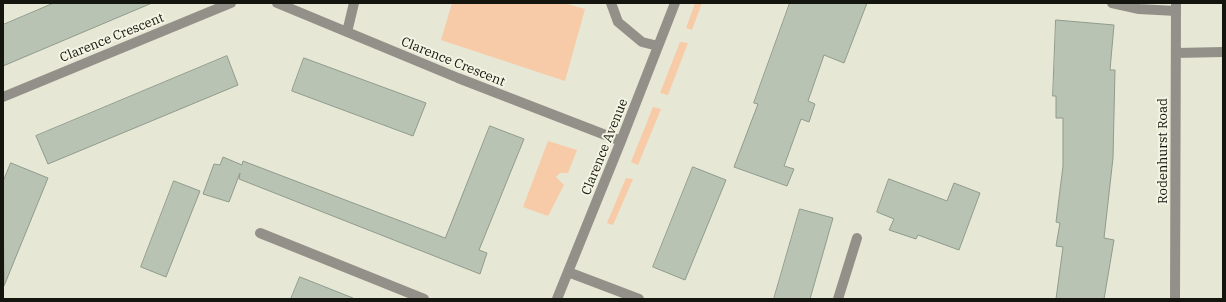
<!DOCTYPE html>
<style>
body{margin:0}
#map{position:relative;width:1226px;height:302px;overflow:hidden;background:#e6e7d5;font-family:"IBM Plex Serif",serif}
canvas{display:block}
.frame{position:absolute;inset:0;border:4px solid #15150f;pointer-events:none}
</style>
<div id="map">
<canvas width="1226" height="302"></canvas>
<div class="frame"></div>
</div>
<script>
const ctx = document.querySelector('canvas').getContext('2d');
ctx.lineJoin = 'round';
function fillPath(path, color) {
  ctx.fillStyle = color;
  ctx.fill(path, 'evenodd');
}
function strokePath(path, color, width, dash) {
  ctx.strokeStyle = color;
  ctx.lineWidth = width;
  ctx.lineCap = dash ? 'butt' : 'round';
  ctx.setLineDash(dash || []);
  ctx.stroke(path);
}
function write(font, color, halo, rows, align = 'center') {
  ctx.font = font + ' "IBM Plex Serif",serif';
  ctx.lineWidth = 4;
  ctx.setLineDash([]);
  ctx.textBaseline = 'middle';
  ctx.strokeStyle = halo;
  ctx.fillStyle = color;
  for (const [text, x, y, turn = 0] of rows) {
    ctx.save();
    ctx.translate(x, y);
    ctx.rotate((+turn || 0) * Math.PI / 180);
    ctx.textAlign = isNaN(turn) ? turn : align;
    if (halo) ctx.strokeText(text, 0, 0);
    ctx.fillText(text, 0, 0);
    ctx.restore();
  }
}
fillPath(new Path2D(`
 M 452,3 L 564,3 L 585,9 L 565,81 L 441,40 Z
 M 695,3 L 702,3 L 692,30 L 686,28 Z
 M 680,42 L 688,43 L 668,95 L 660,93 Z
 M 653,107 L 661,109 L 638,165 L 631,162 Z
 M 548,141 L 577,150 L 568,173 L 560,173 L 556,177 L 564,185 L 548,216 L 523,207 Z
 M 626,178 L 633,179 L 613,225 L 607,223 Z`), '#f7cba7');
const building = new Path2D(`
 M 54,3 L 152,3 L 3,66 L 3,25 Z
 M 790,3 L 867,3 L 844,63 L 824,55 L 808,101 L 815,104 L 809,122 L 801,119 L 784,166 L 794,169 L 787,186 L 734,167 L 758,104 L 754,103 Z
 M 1056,20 L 1114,25 L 1110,70 L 1115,70 L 1113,158 L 1104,238 L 1114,240 L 1104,299 L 1056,299 L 1063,247 L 1056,246 L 1060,223 L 1056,222 L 1063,166 L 1063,118 L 1056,118 L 1056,96 L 1053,96 Z
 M 227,56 L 238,85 L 48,164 L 36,136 Z
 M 304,58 L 426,103 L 413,136 L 292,91 Z
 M 490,126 L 524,139 L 479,250 L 487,253 L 480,274 L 239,179 L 240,173 L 229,202 L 203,194 L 214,164 L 220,165 L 223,157 L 242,165 L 243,161 L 445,238 Z
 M 11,163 L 48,178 L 4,286 L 3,182 Z
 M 693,167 L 726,180 L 685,280 L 653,267 Z
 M 889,179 L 947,201 L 954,183 L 980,193 L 959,250 L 918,235 L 916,239 L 889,230 L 894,219 L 877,212 Z
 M 174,181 L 200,191 L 166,277 L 141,267 Z
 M 800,209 L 833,218 L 810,299 L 774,299 Z
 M 300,277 L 353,298 L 353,299 L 291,299 Z`);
fillPath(building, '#b8c3b4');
strokePath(building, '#909b8c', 1);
strokePath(new Path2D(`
 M 277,3 L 458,78 L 621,141
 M 611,3 L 618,22 L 642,42 L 658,46
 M 1112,3 L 1139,9 L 1176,11
 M 347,32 L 354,3
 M 1176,53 L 1223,52
 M 3,97 L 231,3
 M 260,233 L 424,299
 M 568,272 L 639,299
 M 557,299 L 621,141 L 675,3
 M 838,299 L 857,238
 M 1175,299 L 1176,3`), '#939089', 10);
write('13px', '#15150f', '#f3f4e2', [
 ["Clarence Crescent",112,38,-22],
 ["Clarence Crescent",453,62,22],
 ["Clarence Avenue",605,147,-68],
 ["Rodenhurst Road",1163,151,-90]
]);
</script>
